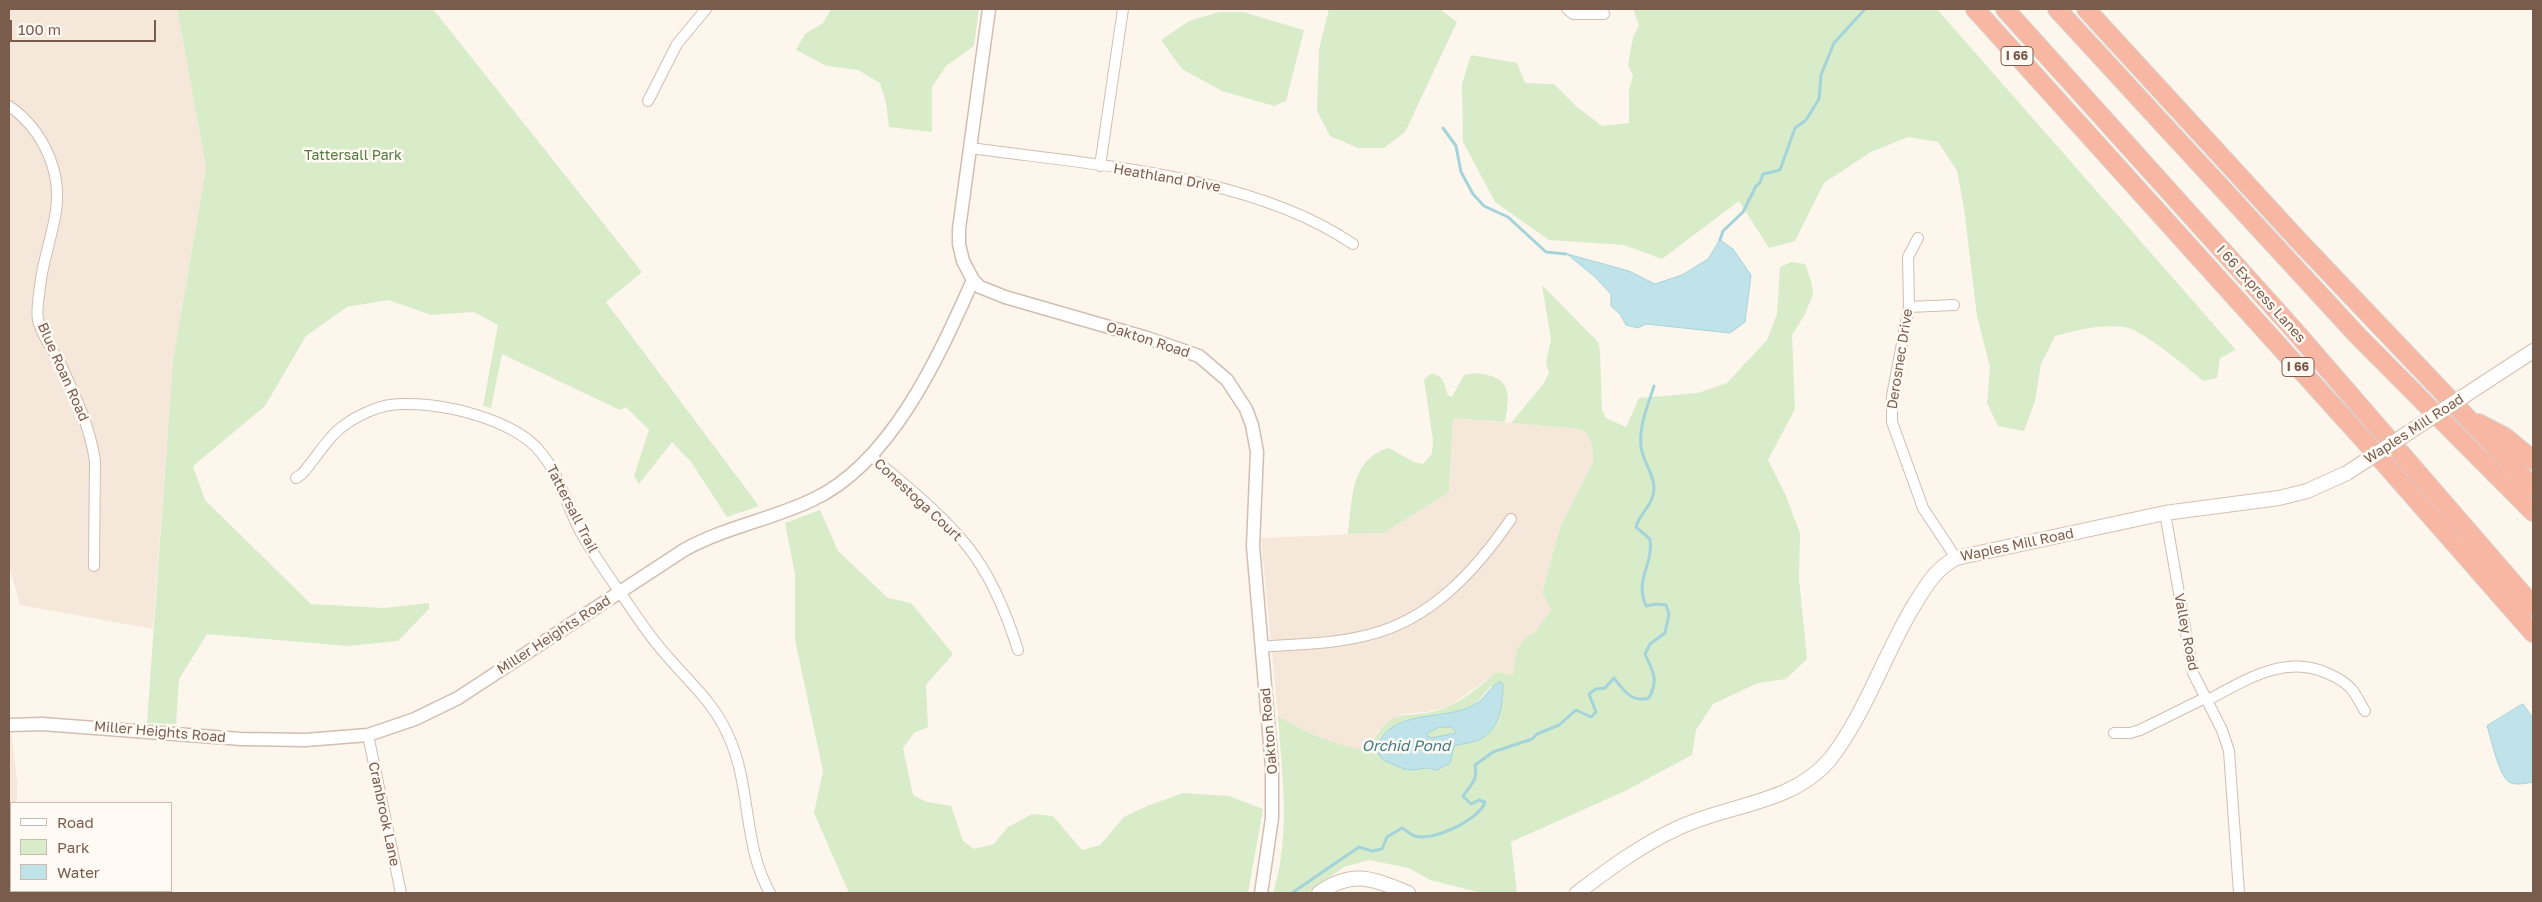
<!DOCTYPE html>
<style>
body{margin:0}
#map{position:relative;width:2542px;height:902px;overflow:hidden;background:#fdf6ec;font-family:"Golos Text",sans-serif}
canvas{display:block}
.frame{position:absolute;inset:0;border:10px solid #7a5c4d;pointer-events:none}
.legend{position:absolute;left:10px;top:802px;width:162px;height:90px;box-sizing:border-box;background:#fffaf3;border:1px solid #cabbb1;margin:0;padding:6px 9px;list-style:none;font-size:15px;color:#7a5c4d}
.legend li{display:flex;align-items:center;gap:10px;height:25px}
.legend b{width:25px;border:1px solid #cabbb1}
.scale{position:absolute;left:10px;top:20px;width:146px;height:22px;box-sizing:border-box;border:2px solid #7a5c4d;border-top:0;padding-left:6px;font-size:15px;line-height:18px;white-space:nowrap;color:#7a5c4d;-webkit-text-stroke:4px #fffaf3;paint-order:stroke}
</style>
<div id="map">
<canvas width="2542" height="902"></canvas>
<div class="frame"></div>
<ul class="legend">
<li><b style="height:6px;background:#fff"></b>Road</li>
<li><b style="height:14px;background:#d8ecc9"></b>Park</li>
<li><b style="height:14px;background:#bfe3e8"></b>Water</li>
</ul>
<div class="scale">100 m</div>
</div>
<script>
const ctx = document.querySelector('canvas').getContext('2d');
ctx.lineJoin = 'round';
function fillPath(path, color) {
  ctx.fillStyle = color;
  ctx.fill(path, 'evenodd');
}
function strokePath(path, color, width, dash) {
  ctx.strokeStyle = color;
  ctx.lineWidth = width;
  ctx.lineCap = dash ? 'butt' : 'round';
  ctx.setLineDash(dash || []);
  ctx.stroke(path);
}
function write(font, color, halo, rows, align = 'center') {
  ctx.font = font + ' "Golos Text",sans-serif';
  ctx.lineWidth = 5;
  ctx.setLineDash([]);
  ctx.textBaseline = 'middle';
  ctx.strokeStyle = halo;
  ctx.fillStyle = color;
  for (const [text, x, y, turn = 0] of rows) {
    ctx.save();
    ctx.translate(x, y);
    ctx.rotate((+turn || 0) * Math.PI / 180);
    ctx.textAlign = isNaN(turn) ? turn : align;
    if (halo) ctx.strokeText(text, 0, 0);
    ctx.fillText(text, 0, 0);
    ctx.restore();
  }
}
fillPath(new Path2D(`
 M 9,9 L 177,9 L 206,167 L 173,360 L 153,629 L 20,605 L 9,566 Z
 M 1453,418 L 1580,429 L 1587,434 L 1592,445 L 1593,462 L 1560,527 L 1542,593 L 1551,609 L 1537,630 L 1526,638 L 1513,675 L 1497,672 L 1450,706 L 1427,712 L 1401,714 L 1378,731 L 1367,751 L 1343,747 L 1294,726 L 1278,716 L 1261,538 L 1384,533 L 1449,492 Z
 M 9,714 L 17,780 L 17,803 L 11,803 L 12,893 L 9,893 Z`), '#f5e8da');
fillPath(new Path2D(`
 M 177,9 L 433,9 L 642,272 L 606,302 L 759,506 L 727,517 L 691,462 L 672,442 L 639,484 L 634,476 L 649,430 L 626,407 L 620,410 L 502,354 L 491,408 L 483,406 L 498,325 L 474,312 L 431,315 L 388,300 L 347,307 L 306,336 L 265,406 L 193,466 L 205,500 L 311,604 L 384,608 L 429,603 L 429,609 L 398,641 L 348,646 L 207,634 L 179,679 L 176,724 L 147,723 L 173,360 L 206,167 Z
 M 831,9 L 979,9 L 974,46 L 946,66 L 932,87 L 932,132 L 889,127 L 886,103 L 880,83 L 858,70 L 827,66 L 796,50 L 805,34 L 823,23 Z
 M 1329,9 L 1440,9 L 1457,22 L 1405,132 L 1384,148 L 1358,148 L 1330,136 L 1317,111 L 1319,49 Z
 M 1633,9 L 1937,9 L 2236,350 L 2220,358 L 2217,378 L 2203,381 C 2187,367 2143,330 2124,327 C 2100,324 2077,330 2055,336 L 2041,364 L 2035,401 L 2024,431 L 1998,426 L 1987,403 L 1990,367 L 1977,316 L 1964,208 L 1957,171 L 1938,142 L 1908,137 L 1871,152 L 1824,183 L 1795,241 L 1769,248 L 1739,201 L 1662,259 L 1624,245 L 1549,240 L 1495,202 L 1463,142 L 1462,84 L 1471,55 L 1517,63 L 1525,83 L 1554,84 L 1577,107 L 1602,126 L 1629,123 L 1629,90 L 1633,76 L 1628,65 L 1633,37 L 1639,26 Z
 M 1219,12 L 1243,12 L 1304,30 L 1286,101 L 1274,106 L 1222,91 L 1182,69 L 1161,40 L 1189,21 Z
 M 1791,262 L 1805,264 L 1811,280 L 1813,294 L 1805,314 L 1792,335 L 1795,409 L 1768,460 L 1786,496 L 1800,533 L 1799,579 L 1807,659 L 1786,679 L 1758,683 L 1713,704 L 1696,730 L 1692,755 L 1623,792 L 1511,842 L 1517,893 L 1482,893 L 1430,880 L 1409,868 L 1369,860 L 1344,867 L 1307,893 L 1273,893 C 1291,836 1282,774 1278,716 C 1305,733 1336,745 1367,751 C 1397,696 1405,726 1449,706 C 1466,699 1483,683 1497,672 L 1513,675 L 1517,649 L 1526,638 L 1537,630 L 1551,609 L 1542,593 L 1560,527 L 1593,462 L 1592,445 L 1587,434 L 1580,429 L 1511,423 L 1544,383 L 1549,373 L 1546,363 L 1551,339 L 1542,285 L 1598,342 L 1600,351 L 1602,410 L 1606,418 L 1626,427 L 1639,398 L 1698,393 L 1727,383 L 1767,340 L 1777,314 L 1780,267 ZM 1491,686 L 1503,695 L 1497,721 L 1463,743 L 1454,746 L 1450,763 L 1437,770 L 1430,770 L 1378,745 L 1388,732 L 1404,721 L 1454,712 L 1474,706 Z
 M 1476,373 C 1512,377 1510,392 1505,422 L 1453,418 L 1449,492 L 1384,533 L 1348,534 C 1352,502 1350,458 1389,448 L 1414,462 L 1423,464 L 1432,454 L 1433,440 L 1424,380 L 1430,374 C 1444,374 1444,384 1448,395 L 1452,397 L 1464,375 Z
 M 820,510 L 838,551 L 888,598 L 911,603 L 953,654 L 926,685 L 928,727 L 914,733 L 903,748 L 913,795 L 927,802 L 951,806 L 963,841 L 974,849 L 994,844 L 1008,827 L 1032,814 L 1053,816 L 1082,850 L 1100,845 L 1124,817 L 1147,806 L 1183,793 L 1229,796 L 1263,809 L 1248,893 L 849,893 L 814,813 L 823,771 L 795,640 L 795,574 L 785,523 Z
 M 1440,727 L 1452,727 L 1456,734 L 1432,738 L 1427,736 L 1428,733 Z
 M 13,891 L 106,891 L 106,893 L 12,893 Z`), '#d8ecc9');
const water = new Path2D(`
 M 1720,240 L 1733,249 L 1751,275 L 1745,322 L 1730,333 L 1646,324 L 1638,328 L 1626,325 L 1620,314 L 1611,306 L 1611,294 L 1595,277 L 1567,254 L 1629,271 L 1655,284 L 1682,275 L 1708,259 Z
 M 1500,682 L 1503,684 C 1503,704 1500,728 1481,739 C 1473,743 1463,743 1454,746 L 1450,763 L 1437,770 L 1425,768 L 1414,770 L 1404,769 L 1383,760 L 1376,750 C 1389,707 1443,722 1474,705 C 1485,700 1488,687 1500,682 ZM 1440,727 L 1452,727 L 1456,733 L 1432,738 L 1427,736 L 1428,733 Z
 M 2523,704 L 2533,718 L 2533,782 C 2526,783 2516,786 2509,782 C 2499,776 2491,738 2487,726 Z`);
fillPath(water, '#bfe3e8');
strokePath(water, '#a5d3da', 1);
strokePath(new Path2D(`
 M 1443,128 L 1456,146 L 1461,172 L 1473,194 L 1484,206 L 1508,217 L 1546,252 L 1566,254
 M 1720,240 L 1723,231 L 1743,212 L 1756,186 L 1760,183 L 1763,174 L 1780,170 L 1795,128 L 1806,120 L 1819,99 L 1821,75 L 1834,43 L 1865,9
 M 1292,893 L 1359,847 L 1372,851 L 1382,849 L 1387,837 L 1402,828 C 1406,830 1411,835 1415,836 C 1433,842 1480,819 1485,802 L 1479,800 L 1471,804 L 1463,796 C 1471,784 1478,781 1475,765 L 1493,752 L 1532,739 L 1537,734 L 1559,725 L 1576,710 L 1591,717 L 1596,712 L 1589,694 L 1596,689 L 1605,688 L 1614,678 C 1624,691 1632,703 1649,698 C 1659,679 1653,672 1645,654 L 1650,644 L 1665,633 L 1669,614 L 1666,605 L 1655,604 L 1646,606 C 1634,579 1654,564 1650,539 L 1636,527 C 1639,514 1653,505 1654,490 C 1655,474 1642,461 1641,446 C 1639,425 1648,405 1654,386`), '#a5d3da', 3);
const minor = new Path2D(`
 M 1567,9 L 1573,14 L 1604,14
 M 648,101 L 677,44 L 706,9
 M 9,106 C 42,129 62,170 56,211 C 52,237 43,260 40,286 C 39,296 36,310 38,320 C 41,334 52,349 59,361 C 74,393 90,426 95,461 L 94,566
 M 971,148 C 1092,165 1250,174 1353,244
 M 1100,166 L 1123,9
 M 1918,238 L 1908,257 L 1909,307 L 1892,396 L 1892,422 L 1923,508 L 1956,558
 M 1909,307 L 1954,305
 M 871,456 C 905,485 941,513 968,547 C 991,576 1007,615 1018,650
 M 296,478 L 302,474 C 317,457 328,436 346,424 C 357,416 376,407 390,405 C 432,399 516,418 542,454 C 560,476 567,506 580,531 C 594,556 610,578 626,601 C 639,620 652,640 668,657 C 690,683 714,703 728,735 C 752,786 742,844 770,893
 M 2165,513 L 2193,673 L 2222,730 L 2229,751 L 2239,893
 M 1261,647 C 1296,644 1334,644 1368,635 C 1431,620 1476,570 1511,519
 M 2206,701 C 2244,681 2285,653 2329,674 C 2338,678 2347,683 2353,691 C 2358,698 2361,705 2365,711
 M 2114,733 L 2130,733 L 2140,730 L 2205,698
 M 368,735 L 401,893`);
const tertiary = new Path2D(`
 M 989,9 L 959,229 L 959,244 L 963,261 L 973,280 L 980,287 L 1005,297 L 1147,338 L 1199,356 L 1227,380 L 1246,409 L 1252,425 L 1257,452 L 1253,546 L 1272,767 L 1272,818 L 1261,893
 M 9,725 L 42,724 L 241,739 L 305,740 L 368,735 L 415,719 L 458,698 L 684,550 C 725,527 770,520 812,500 C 891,464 939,356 973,280`);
const secondary = new Path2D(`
 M 2484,383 L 2533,351
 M 1319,893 C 1353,869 1373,879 1408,893
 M 1577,893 C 1609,869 1641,845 1678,828 C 1728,804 1794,804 1831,758 C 1864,715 1883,659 1910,612 C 1923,591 1933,570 1956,558 L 2165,513 L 2279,498 L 2307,491 L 2347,473`);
const motorway = new Path2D(`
 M 1975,9 L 2371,448 L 2533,633
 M 2005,9 L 2294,330 L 2533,606
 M 2057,9 L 2358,336 L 2533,512
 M 2086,9 L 2299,241 L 2533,487
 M 2478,423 L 2505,437 L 2533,460`);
strokePath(minor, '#d1beb0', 12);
strokePath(tertiary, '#d1beb0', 15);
strokePath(secondary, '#d6c0b0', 16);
strokePath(motorway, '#dad1cd', 20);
strokePath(minor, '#fff', 10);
strokePath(tertiary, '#fff', 12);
strokePath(secondary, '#fff', 14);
strokePath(motorway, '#f7b7a3', 18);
const secondaryBridge = new Path2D(`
 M 2347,473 L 2484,383`);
strokePath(secondaryBridge, '#d6c0b0', 16, []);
strokePath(secondaryBridge, '#fff', 14);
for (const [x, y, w] of [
 [2017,56,32],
 [2298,367,32]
]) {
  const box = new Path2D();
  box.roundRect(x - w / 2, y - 9.5, w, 19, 4);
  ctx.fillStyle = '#fffaf3';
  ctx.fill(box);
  strokePath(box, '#7a5c4d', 1);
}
write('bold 12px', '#7a5c4d', null, [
 ["I 66",2017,56],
 ["I 66",2298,367]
]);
write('14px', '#537a41', '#fffaf3', [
 ["Tattersall Park",353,156]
]);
write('14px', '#7a5c4d', '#fffaf3', [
 ["Heathland Drive",1167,178,10],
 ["I 66 Express Lanes",2261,294,48],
 ["Oakton Road",1148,340,18],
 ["Derosnec Drive",1900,359,-81],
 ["Blue Roan Road",63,372,66],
 ["Waples Mill Road",2414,429,-33],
 ["Conestoga Court",918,500,43],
 ["Tattersall Trail",572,509,63],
 ["Waples Mill Road",2017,545,-12],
 ["Valley Road",2186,632,79],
 ["Miller Heights Road",554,635,-33],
 ["Oakton Road",1269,731,-95],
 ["Miller Heights Road",160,732,5],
 ["Cranbrook Lane",384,814,78]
]);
write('italic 15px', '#437c86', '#fffaf3', [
 ["Orchid Pond",1406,746]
]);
</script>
